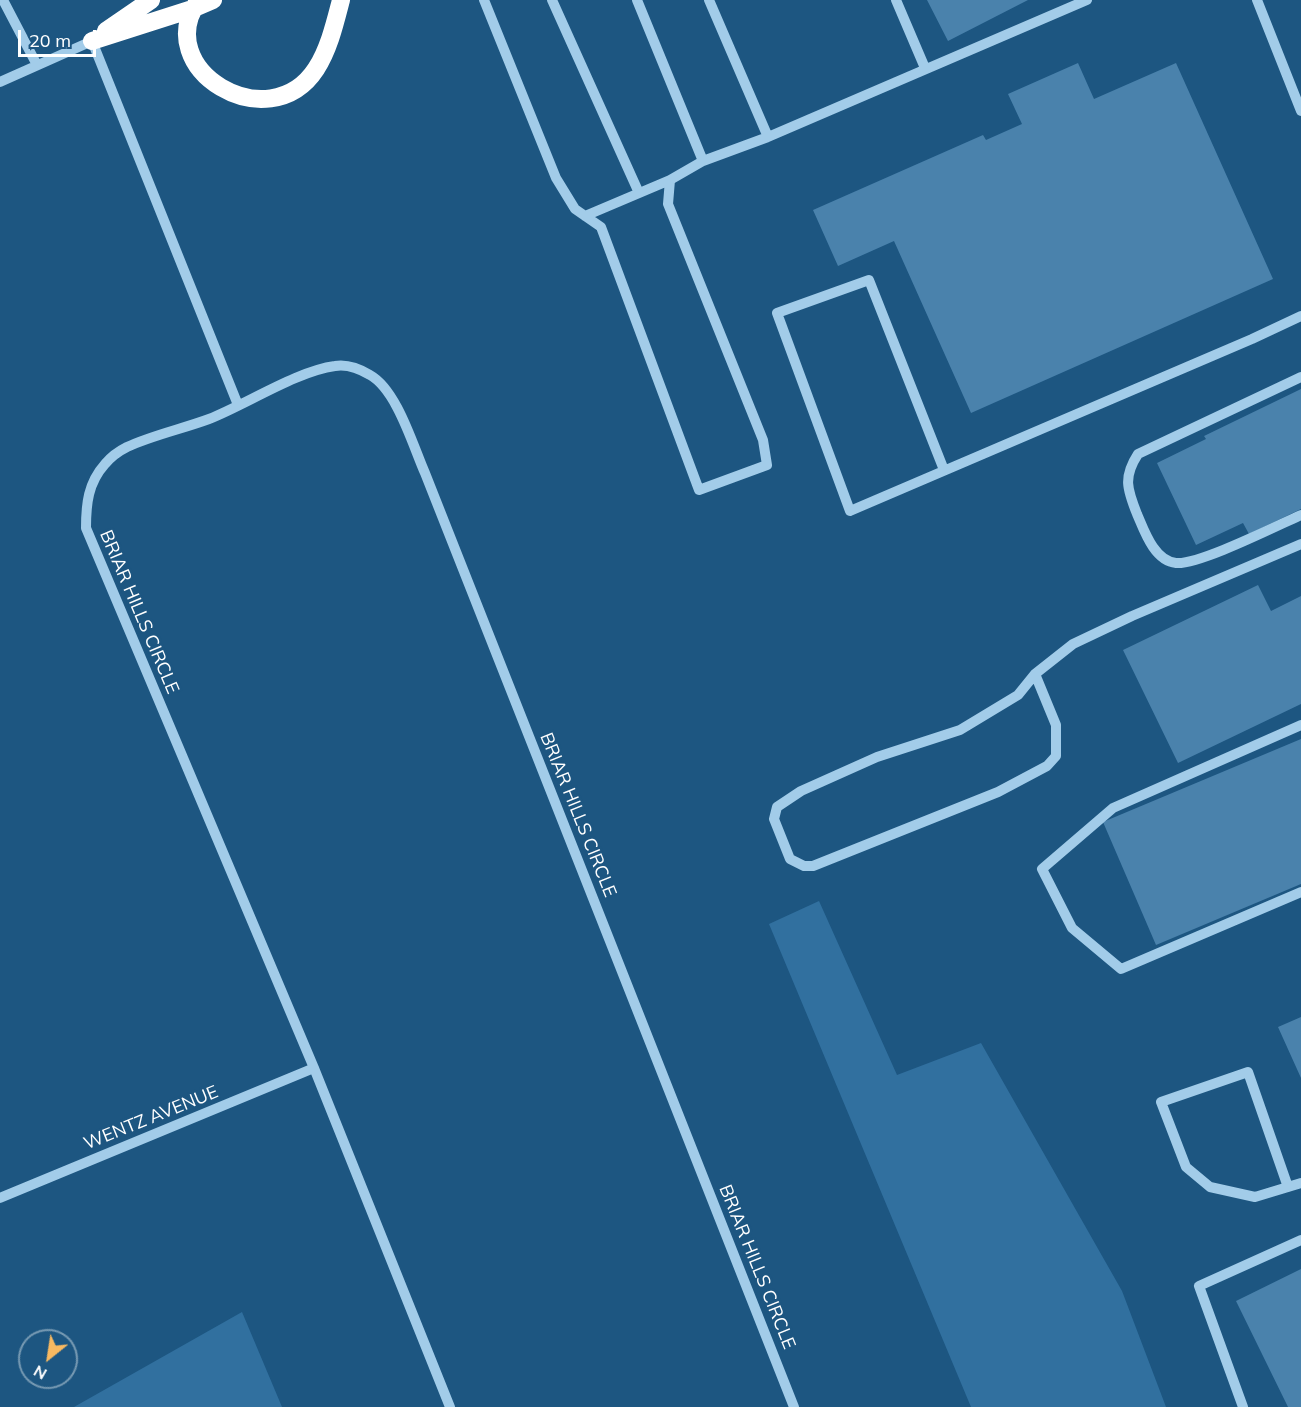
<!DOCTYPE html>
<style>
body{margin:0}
#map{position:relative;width:1301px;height:1407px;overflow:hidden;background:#1d5681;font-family:Mulish,sans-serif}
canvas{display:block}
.north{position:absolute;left:18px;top:1329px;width:60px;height:60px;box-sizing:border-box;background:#1d5681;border:2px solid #779ab3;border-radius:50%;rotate:210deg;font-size:16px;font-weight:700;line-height:24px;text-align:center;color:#fff}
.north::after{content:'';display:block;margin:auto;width:21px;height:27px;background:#f8b961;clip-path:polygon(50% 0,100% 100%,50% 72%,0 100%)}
.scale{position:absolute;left:18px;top:30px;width:78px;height:27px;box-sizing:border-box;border:3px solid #fff;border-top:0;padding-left:8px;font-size:18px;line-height:21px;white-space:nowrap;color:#fff;-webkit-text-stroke:4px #1d5681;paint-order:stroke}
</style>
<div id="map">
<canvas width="1301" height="1407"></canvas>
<div class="north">N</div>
<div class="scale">20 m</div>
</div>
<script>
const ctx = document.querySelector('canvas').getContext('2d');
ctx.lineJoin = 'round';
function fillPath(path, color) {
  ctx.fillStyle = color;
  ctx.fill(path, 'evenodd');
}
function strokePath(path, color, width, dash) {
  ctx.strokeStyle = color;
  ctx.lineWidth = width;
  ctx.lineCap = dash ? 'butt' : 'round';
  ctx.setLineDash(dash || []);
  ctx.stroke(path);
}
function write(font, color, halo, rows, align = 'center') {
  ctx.font = font + ' Mulish,sans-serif';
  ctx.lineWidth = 5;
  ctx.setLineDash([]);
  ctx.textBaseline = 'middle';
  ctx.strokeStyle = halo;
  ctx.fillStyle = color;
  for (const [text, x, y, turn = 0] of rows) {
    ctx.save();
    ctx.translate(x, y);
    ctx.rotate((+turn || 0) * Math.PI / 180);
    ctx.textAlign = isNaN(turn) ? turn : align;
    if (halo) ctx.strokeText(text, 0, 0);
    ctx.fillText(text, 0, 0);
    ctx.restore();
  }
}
fillPath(new Path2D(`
 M 819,901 L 897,1075 L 981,1043 L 1122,1291 L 1166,1407 L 971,1407 L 769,924 Z
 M 242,1312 L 282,1407 L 74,1407 Z`), '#31709f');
fillPath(new Path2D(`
 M 927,0 L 1028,0 L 948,41 Z
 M 1078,63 L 1094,99 L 1176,63 L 1273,279 L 971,413 L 894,241 L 838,266 L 813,210 L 983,135 L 986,140 L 1022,124 L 1008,94 Z
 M 1301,389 L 1301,509 L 1249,534 L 1243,523 L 1196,545 L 1157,463 L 1206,439 L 1204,436 Z
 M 1258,585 L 1271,611 L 1301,596 L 1301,704 L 1178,763 L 1123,650 Z
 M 1301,739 L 1301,884 L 1156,945 L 1103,822 Z
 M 1301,1017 L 1301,1078 L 1278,1027 Z
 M 1301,1269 L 1301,1407 L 1288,1407 L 1236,1301 Z`), '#4a82ac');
strokePath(new Path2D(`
 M 3,0 L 37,65
 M 484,0 L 556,178 L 575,209 L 601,227 L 699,490 L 767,465 L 763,440 L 668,204 L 670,180 L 703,161 L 768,137 L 1087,0
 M 552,0 L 639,193
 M 637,0 L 703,161
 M 709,0 L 768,137
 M 896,0 L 925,68
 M 1257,0 L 1301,111
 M 0,82 L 92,41 L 238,405
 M 585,216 L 670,180
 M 1301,377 L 1138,454 C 1123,477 1127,489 1137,514 C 1144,530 1154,561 1176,563 C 1199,565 1276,526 1301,515
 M 944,470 L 869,280 L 777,313 L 850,511 L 1252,339 L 1301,316
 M 1035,674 L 1056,725 L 1056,756 L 1047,766 L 998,792 L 813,866 L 804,866 L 790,859 L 774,819 L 777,807 L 801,791 L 877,757 L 960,730 L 1018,695 L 1035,674 L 1073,644 L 1132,616 L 1301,544
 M 1301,725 L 1113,808 L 1042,869 L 1072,928 L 1121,969 L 1301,892
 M 1288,1187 L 1248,1072 L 1161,1102 L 1186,1167 L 1210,1187 L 1255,1197 L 1301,1183
 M 0,1198 L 314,1068
 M 450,1407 L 314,1068 L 86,528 C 86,504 88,483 105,464 C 110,458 119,451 127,447 C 153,435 182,429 209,419 C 247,404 297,371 335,366 C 347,364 360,369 370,375 C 397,390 413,446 425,473 L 794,1407
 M 1243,1407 L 1199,1286 L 1301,1240`), '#a2cce9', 10);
strokePath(new Path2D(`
 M 199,0 C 149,69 269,141 316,69 C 329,49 335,23 341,0
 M 106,31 L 151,0
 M 92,41 L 192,9 L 213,0`), '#fff', 18);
write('18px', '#fff', '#1d5681', [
 ["BRIAR HILLS CIRCLE",139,612,67],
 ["BRIAR HILLS CIRCLE",578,815,68],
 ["WENTZ AVENUE",151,1118,-22],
 ["BRIAR HILLS CIRCLE",757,1267,68]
]);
</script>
